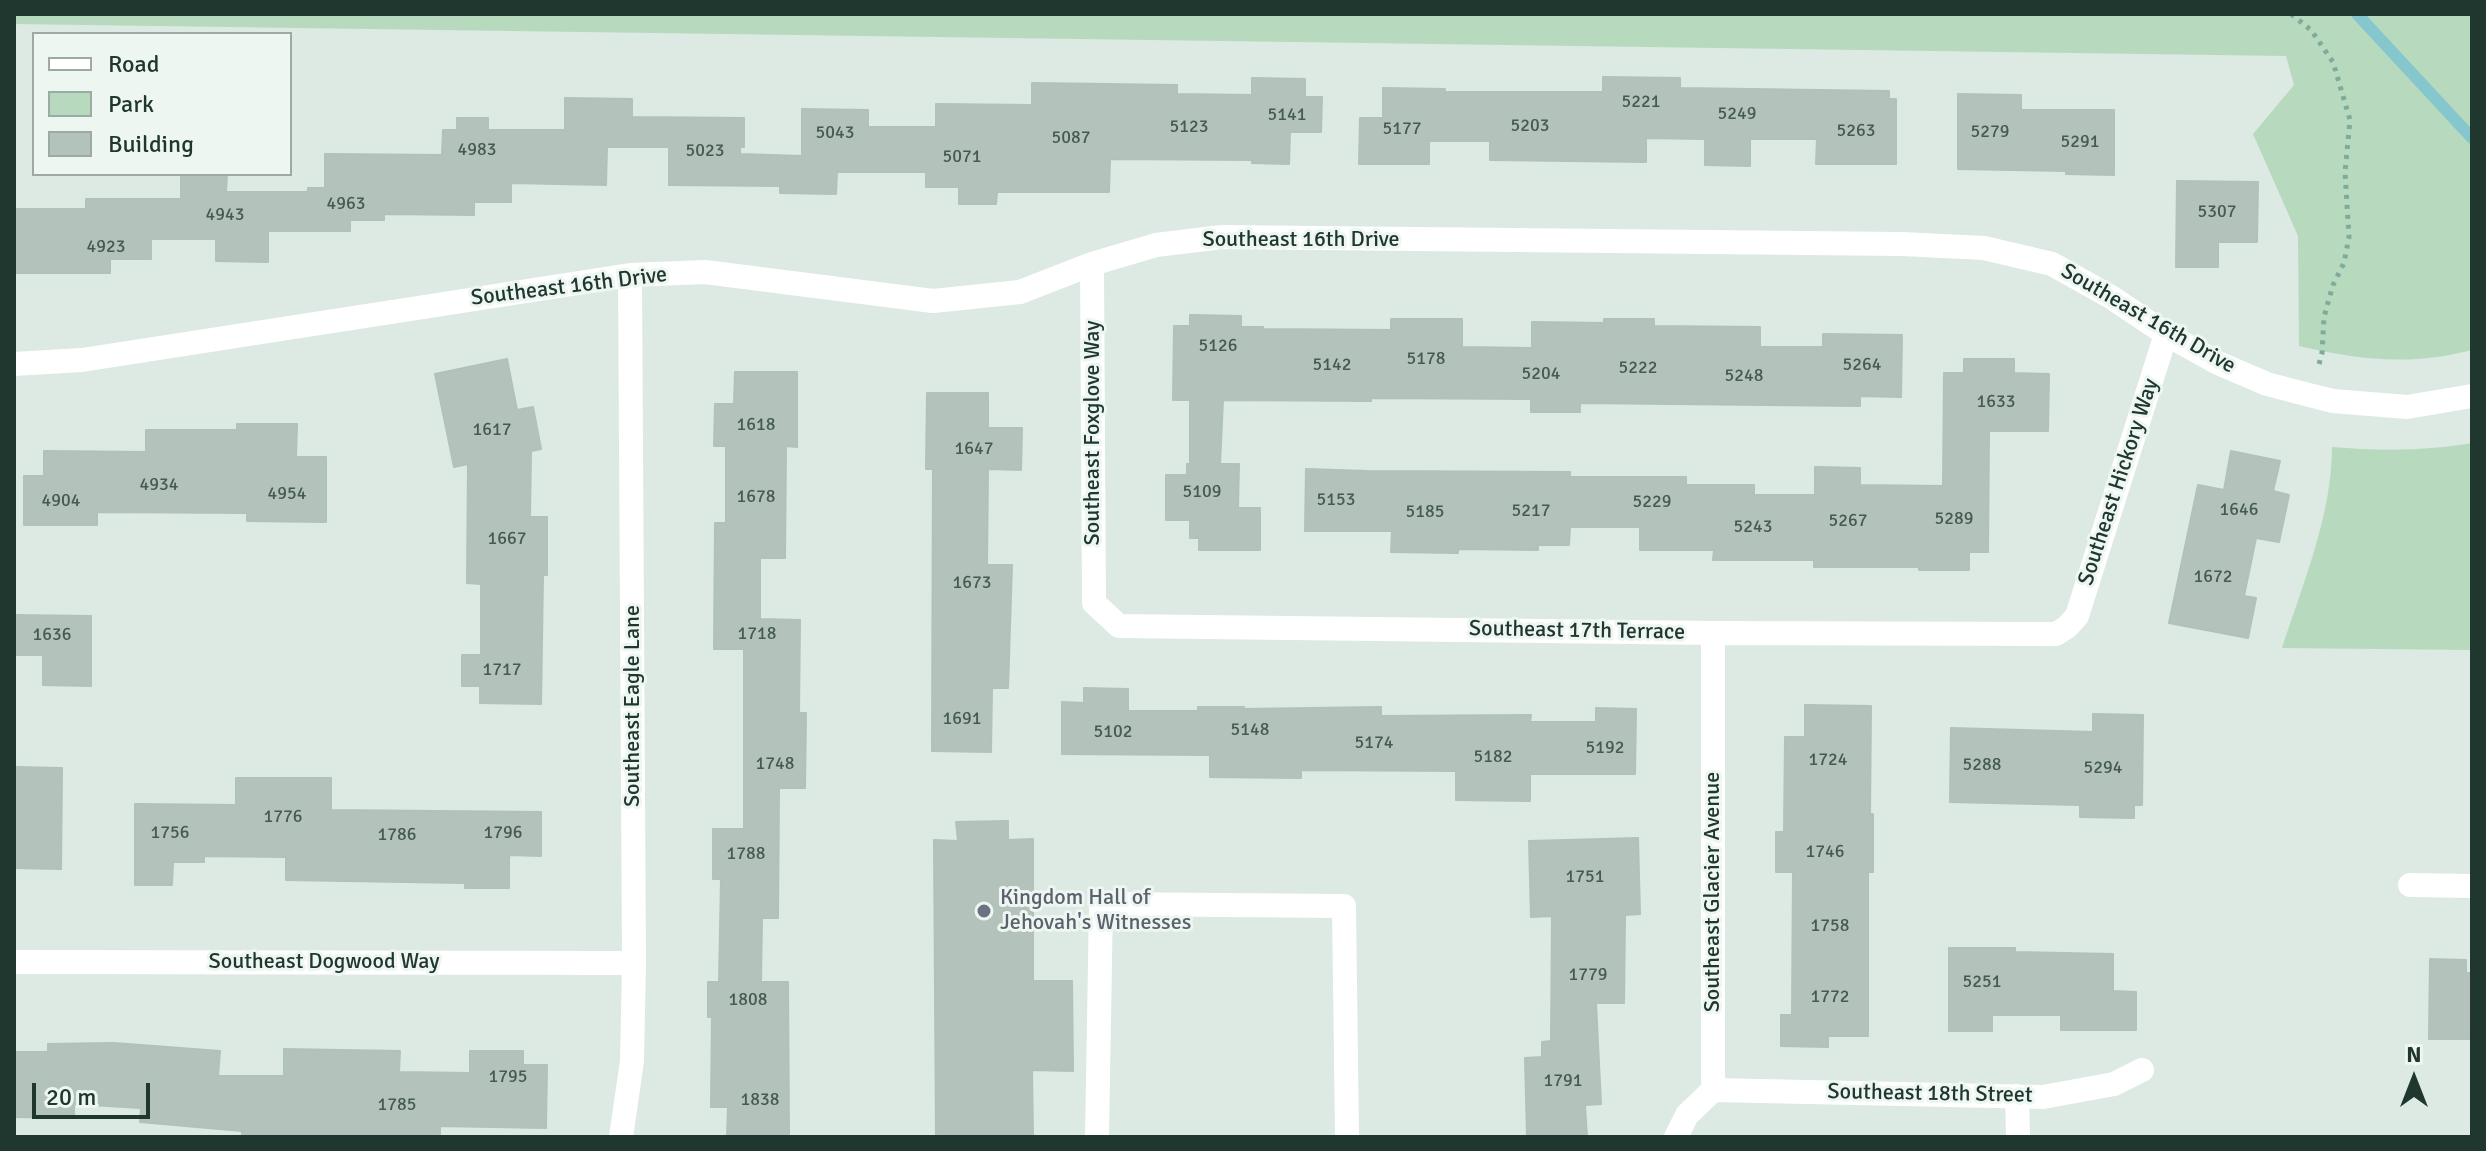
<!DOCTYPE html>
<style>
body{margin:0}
#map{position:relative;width:2486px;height:1151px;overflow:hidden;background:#dde9e3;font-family:Signika,sans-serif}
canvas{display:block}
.frame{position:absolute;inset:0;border:16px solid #203730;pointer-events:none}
.legend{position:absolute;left:32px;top:32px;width:260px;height:144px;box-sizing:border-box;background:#edf6f1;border:2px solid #9baaa4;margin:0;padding:10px 14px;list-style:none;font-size:24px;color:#203730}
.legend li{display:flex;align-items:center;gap:16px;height:40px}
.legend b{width:40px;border:2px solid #9baaa4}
.north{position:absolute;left:2374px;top:1039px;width:80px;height:80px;-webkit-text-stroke:6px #edf6f1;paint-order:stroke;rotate:0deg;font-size:22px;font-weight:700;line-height:32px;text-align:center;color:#203730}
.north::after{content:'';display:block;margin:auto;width:28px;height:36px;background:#203730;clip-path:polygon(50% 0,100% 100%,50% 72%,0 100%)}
.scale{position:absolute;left:32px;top:1083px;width:118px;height:36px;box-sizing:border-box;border:4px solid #203730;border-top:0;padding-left:10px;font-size:24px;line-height:28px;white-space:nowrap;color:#203730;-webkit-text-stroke:6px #edf6f1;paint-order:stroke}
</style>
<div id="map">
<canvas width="2486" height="1151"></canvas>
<div class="frame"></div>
<ul class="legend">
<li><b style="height:10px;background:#fff"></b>Road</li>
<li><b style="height:22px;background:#b7dabe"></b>Park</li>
<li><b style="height:22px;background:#b3c3bc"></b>Building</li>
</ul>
<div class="north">N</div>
<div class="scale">20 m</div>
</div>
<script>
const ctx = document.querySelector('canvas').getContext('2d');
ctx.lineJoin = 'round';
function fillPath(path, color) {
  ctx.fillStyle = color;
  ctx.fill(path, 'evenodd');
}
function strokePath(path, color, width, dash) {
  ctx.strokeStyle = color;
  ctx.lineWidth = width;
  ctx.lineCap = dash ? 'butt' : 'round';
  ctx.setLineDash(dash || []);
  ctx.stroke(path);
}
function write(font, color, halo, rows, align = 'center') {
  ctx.font = font + ' Signika,sans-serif';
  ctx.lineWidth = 6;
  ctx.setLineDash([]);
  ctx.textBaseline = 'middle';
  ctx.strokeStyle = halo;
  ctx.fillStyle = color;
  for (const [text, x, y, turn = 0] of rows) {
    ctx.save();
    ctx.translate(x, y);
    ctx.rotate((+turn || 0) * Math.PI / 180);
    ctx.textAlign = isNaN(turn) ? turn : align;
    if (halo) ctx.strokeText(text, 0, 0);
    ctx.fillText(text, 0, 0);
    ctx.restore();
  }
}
fillPath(new Path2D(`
 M 14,14 L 2472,14 L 2472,350 C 2411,366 2359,360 2299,346 L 2298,236 L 2253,134 L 2294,85 L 2286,56 L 14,24 Z
 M 2472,443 L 2472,650 L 2282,648 C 2303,583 2332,515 2332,447 C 2380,451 2425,451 2472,443 Z`), '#b7dabe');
strokePath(new Path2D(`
 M 2357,14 L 2472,138`), '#86c6cd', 12);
const building = new Path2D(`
 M 1603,77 L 1680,78 L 1680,88 L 1889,91 L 1889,99 L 1896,99 L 1896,164 L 1816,164 L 1817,139 L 1750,139 L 1750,166 L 1705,165 L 1705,139 L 1646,138 L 1646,162 L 1490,160 L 1490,141 L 1429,141 L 1429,164 L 1359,164 L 1360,118 L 1383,118 L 1383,88 L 1445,89 L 1445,92 L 1603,92 Z
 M 1252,78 L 1305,79 L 1305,97 L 1322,97 L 1321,132 L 1290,132 L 1289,164 L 1252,163 L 1252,160 L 1110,159 L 1109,192 L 997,192 L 996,204 L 959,204 L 959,187 L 926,187 L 926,172 L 837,172 L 836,194 L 780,193 L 780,186 L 669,185 L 669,147 L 607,147 L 606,185 L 511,183 L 511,202 L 474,202 L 474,215 L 384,214 L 384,220 L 350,220 L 350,231 L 268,231 L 268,262 L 216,261 L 216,239 L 151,239 L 151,259 L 110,259 L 110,273 L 14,273 L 14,209 L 86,209 L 86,199 L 181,199 L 181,174 L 227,174 L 226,192 L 308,192 L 308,188 L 325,188 L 325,154 L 442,155 L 443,130 L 457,130 L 457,118 L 488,118 L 488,130 L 565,130 L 565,98 L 632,99 L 632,117 L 744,118 L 744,147 L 740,147 L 740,154 L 802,156 L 802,109 L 868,110 L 868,127 L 936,127 L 936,104 L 1032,105 L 1032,83 L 1177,85 L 1177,94 L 1252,95 Z
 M 1958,94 L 2021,95 L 2021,110 L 2114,110 L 2114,175 L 2066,174 L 2066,171 L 1958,169 Z
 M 2177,181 L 2258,182 L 2257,242 L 2218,242 L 2218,267 L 2176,267 Z
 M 1190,315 L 1241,316 L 1241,327 L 1263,327 L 1263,329 L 1391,330 L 1391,319 L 1462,319 L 1462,347 L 1532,348 L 1532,322 L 1604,323 L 1604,319 L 1654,319 L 1654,326 L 1760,327 L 1760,347 L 1823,347 L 1823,334 L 1902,335 L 1901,397 L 1860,396 L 1860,406 L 1580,403 L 1580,412 L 1531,412 L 1531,399 L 1371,398 L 1371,401 L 1223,400 L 1220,464 L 1239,464 L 1238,508 L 1260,508 L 1260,550 L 1199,550 L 1199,538 L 1190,538 L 1190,520 L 1166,520 L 1166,475 L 1187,475 L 1187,464 L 1190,464 L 1190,400 L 1173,400 L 1174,326 L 1190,326 Z
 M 507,359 L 517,410 L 533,407 L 541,449 L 531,451 L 530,517 L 547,517 L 547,575 L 543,575 L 541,704 L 480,703 L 480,686 L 462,686 L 462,655 L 481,655 L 481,584 L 467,583 L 468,464 L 454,467 L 435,374 Z
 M 1964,359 L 2014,359 L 2014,373 L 2049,374 L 2048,431 L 1989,431 L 1988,552 L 1969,552 L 1969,570 L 1919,570 L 1919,567 L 1814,567 L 1814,560 L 1713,560 L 1714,550 L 1640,550 L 1640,527 L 1570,527 L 1569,545 L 1538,545 L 1538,550 L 1458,549 L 1458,553 L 1391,552 L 1392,531 L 1305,531 L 1306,469 L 1367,471 L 1570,472 L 1570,477 L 1686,477 L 1686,485 L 1754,485 L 1754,495 L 1815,495 L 1815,467 L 1860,468 L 1860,485 L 1943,486 L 1944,373 L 1964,373 Z
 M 735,372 L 797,372 L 797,447 L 786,446 L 785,558 L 760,558 L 760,619 L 800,620 L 799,713 L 806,713 L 805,788 L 779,788 L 778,918 L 762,918 L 761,982 L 788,982 L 789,1137 L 727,1137 L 728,1107 L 711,1107 L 712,1017 L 708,1017 L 708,982 L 719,982 L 721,879 L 713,879 L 713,829 L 744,829 L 744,649 L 714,649 L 715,523 L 726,523 L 726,446 L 714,446 L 715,404 L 734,404 Z
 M 927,393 L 988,393 L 988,428 L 1022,428 L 1021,470 L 988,469 L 987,565 L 1012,565 L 1008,688 L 992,688 L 991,752 L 932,751 L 933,469 L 926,469 Z
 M 237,424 L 297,424 L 296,457 L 326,457 L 326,522 L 247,521 L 247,513 L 97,512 L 97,525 L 24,525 L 24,476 L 44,476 L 44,451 L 146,452 L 146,430 L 237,430 Z
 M 2231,451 L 2280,461 L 2273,491 L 2289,495 L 2279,542 L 2256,538 L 2244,596 L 2256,598 L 2248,638 L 2169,623 L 2198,485 L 2224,490 Z
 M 14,615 L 91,616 L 91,686 L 43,685 L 43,655 L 14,655 Z
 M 1084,688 L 1128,689 L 1128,711 L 1198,711 L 1198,707 L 1244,707 L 1244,709 L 1381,707 L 1381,716 L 1531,715 L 1530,722 L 1596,722 L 1596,708 L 1636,709 L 1635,774 L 1530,774 L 1530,801 L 1456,800 L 1456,771 L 1301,770 L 1301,778 L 1210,777 L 1210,755 L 1062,754 L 1062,702 L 1084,703 Z
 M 1805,705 L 1871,706 L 1870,814 L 1873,814 L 1873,872 L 1868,872 L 1868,1036 L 1828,1036 L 1828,1047 L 1781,1046 L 1781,1015 L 1792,1015 L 1793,872 L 1776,872 L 1776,832 L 1784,832 L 1785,737 L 1805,737 Z
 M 2093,714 L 2143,715 L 2142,805 L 2134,805 L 2134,818 L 2080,817 L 2080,805 L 1950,802 L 1951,728 L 2093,732 Z
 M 14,767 L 62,768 L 61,869 L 14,868 Z
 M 236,778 L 331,778 L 331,810 L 541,812 L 541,856 L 509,855 L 509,888 L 465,888 L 465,883 L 286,880 L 286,857 L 204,856 L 204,862 L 173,862 L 172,885 L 135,885 L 135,804 L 236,805 Z
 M 1008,821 L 1008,840 L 1033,839 L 1033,981 L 1072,981 L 1073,1071 L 1032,1070 L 1033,1137 L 936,1137 L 934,840 L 958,841 L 956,822 Z
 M 1638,838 L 1640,914 L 1625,915 L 1624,1003 L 1596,1003 L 1601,1104 L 1585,1105 L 1587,1137 L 1527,1137 L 1525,1058 L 1542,1057 L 1542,1042 L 1551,1041 L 1552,916 L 1531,917 L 1529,841 Z
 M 1949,948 L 2015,948 L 2015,952 L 2113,954 L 2113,991 L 2136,992 L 2136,1030 L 2061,1030 L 2061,1015 L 1992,1015 L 1992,1031 L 1949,1031 Z
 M 2430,959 L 2466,960 L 2466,973 L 2472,973 L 2472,1039 L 2429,1039 Z
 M 114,1043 L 220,1051 L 218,1076 L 284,1076 L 284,1049 L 400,1051 L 399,1072 L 470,1073 L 470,1051 L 523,1051 L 523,1065 L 547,1065 L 546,1128 L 440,1126 L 440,1137 L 242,1137 L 242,1131 L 140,1122 L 141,1108 L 74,1104 L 74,1118 L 14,1117 L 14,1052 L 48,1052 L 48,1044 Z`);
fillPath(building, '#b3c3bc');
strokePath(building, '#b0c2ba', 2);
strokePath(new Path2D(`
 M 2291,14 L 2311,30 L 2333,62 L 2350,120 L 2345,172 L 2349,237 L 2344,263 L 2333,285 L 2324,317 L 2322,353 L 2318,368`), '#7fab9b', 5, [4, 6]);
strokePath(new Path2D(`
 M 1092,264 L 1094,603 L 1119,626 L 1713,633 L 2056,634 L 2067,627 L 2077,616 L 2166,334
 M 14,364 L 82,360 L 630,275 L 705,272 L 933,301 L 1020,292 L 1092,264 L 1156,245 L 1222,237 L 1902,244 L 1984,248 L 2052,264 L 2111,297 L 2166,334 L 2218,363 L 2267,384 L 2309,395 L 2333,401 L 2407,407 L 2472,396
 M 2410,885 L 2472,886
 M 14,962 L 634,963
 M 1713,1090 L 2043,1097 L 2114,1084 L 2142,1070
 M 2017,1096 L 2018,1137
 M 621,1137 L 632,1061 L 634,963 L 630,275
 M 1097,1137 L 1101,904 L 1344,906 L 1347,1137
 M 1676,1137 L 1687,1115 L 1713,1090 L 1713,633`), '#fff', 24);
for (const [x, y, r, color] of [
 [984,911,8,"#6b7280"]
]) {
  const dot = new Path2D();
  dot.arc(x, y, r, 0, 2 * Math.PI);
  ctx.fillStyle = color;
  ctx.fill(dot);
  strokePath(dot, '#edf6f1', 3);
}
write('18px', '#455a53', null, [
 ["5221",1641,102],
 ["5249",1737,114],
 ["5141",1287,115],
 ["5203",1530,126],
 ["5123",1189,127],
 ["5177",1402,129],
 ["5263",1856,131],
 ["5279",1990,132],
 ["5043",835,133],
 ["5087",1071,138],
 ["5291",2080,142],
 ["4983",477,150],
 ["5023",705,151],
 ["5071",962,157],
 ["4963",346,204],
 ["5307",2217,212],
 ["4943",225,215],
 ["4923",106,247],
 ["5126",1218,346],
 ["5178",1426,359],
 ["5142",1332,365],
 ["5264",1862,365],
 ["5222",1638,368],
 ["5204",1541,374],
 ["5248",1744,376],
 ["1633",1996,402],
 ["1618",756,425],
 ["1617",492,430],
 ["1647",974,449],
 ["4934",159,485],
 ["5109",1202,492],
 ["4954",287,494],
 ["1678",756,497],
 ["5153",1336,500],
 ["4904",61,501],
 ["5229",1652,502],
 ["1646",2239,510],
 ["5217",1531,511],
 ["5185",1425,512],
 ["5289",1954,519],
 ["5267",1848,521],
 ["5243",1753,527],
 ["1667",507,539],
 ["1672",2213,577],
 ["1673",972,583],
 ["1718",757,634],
 ["1636",52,635],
 ["1717",502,670],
 ["1691",962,719],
 ["5148",1250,730],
 ["5102",1113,732],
 ["5174",1374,743],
 ["5192",1605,748],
 ["5182",1493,757],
 ["1724",1828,760],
 ["1748",775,764],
 ["5288",1982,765],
 ["5294",2103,768],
 ["1776",283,817],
 ["1756",170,833],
 ["1796",503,833],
 ["1786",397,835],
 ["1746",1825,852],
 ["1788",746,854],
 ["1751",1585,877],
 ["1758",1830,926],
 ["1779",1588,975],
 ["5251",1982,982],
 ["1772",1830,997],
 ["1808",748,1000],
 ["1795",508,1077],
 ["1791",1563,1081],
 ["1838",760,1100],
 ["1785",397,1105]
]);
write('22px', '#203730', '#edf6f1', [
 ["Southeast 16th Drive",1301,240],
 ["Southeast 16th Drive",569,287,-7],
 ["Southeast 16th Drive",2148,319,30],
 ["Southeast Foxglove Way",1093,433,-90],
 ["Southeast Hickory Way",2119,482,-72],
 ["Southeast 17th Terrace",1577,631,1],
 ["Southeast Eagle Lane",633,706,-90],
 ["Southeast Glacier Avenue",1713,892,-90],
 ["Southeast Dogwood Way",324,962],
 ["Southeast 18th Street",1930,1094,1]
]);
write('22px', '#5b616d', '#edf6f1', [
 ["Kingdom Hall of",1000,898],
 ["Jehovah's Witnesses",1000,923]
], 'left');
</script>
